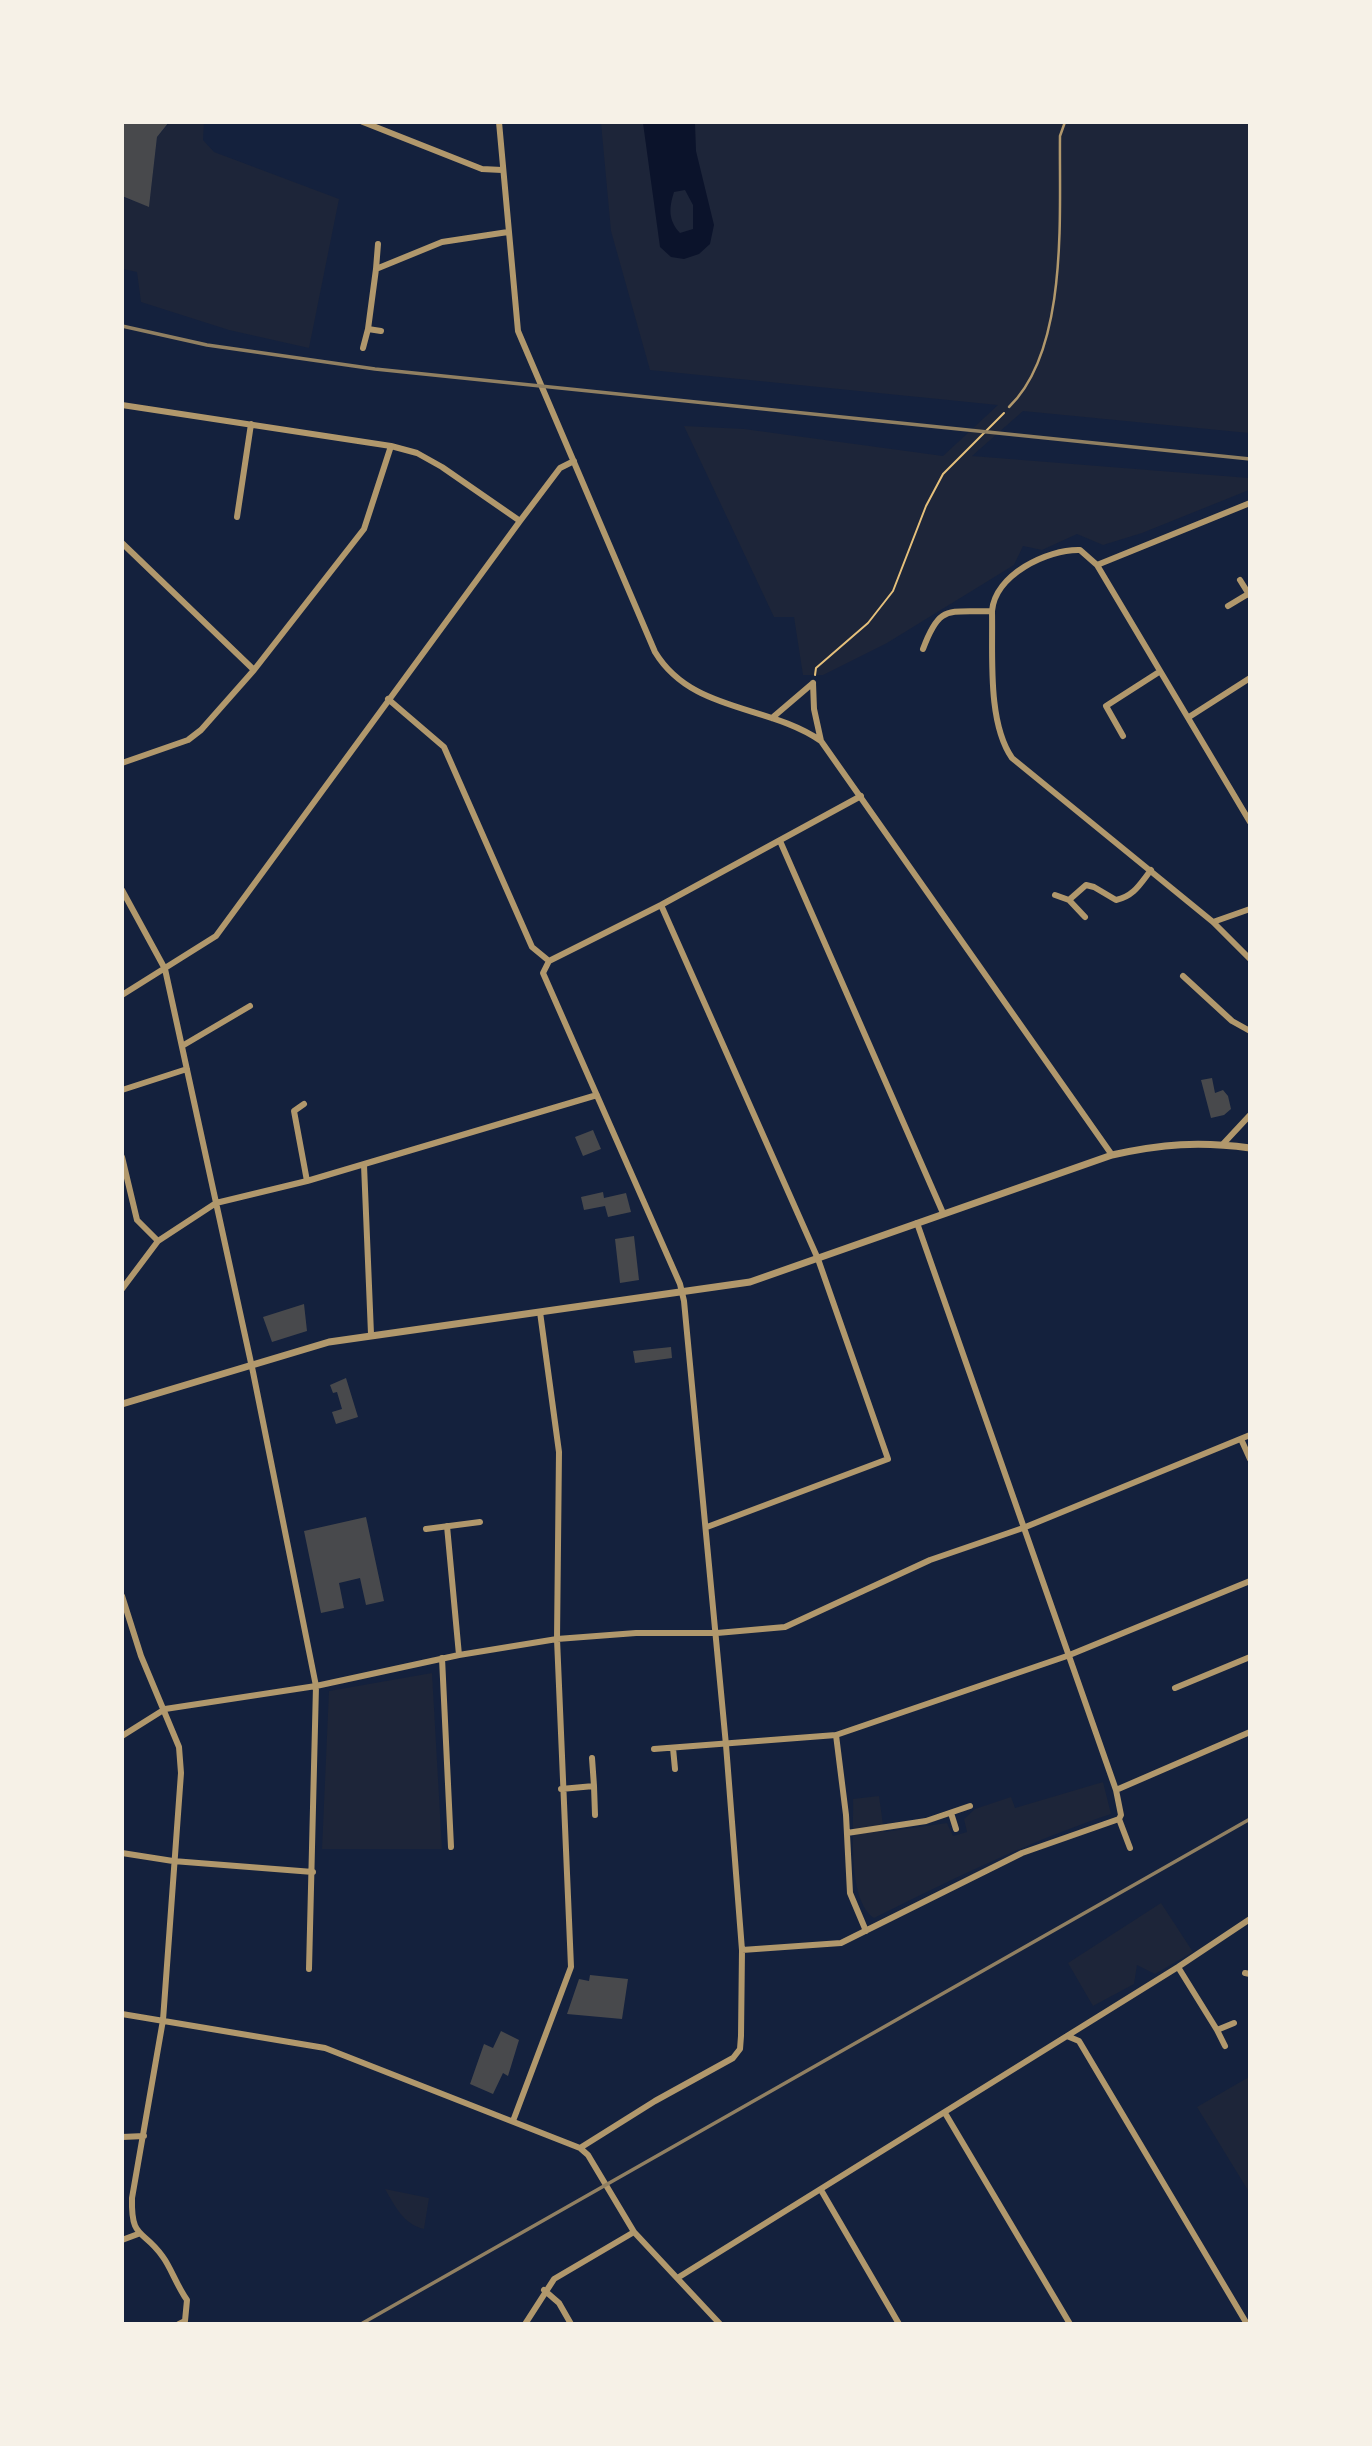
<!DOCTYPE html>
<style>
body{margin:0}
#map{position:relative;width:1372px;height:2446px;overflow:hidden;background:#14213d;font-family:Mulish,sans-serif}
canvas{display:block}
.frame{position:absolute;inset:0;border:124px solid #f6f1e7;pointer-events:none}
</style>
<div id="map">
<canvas width="1372" height="2446"></canvas>
<div class="frame"></div>
</div>
<script>
const ctx = document.querySelector('canvas').getContext('2d');
ctx.lineJoin = 'round';
function fillPath(path, color) {
  ctx.fillStyle = color;
  ctx.fill(path, 'evenodd');
}
function strokePath(path, color, width, dash) {
  ctx.strokeStyle = color;
  ctx.lineWidth = width;
  ctx.lineCap = dash ? 'butt' : 'round';
  ctx.setLineDash(dash || []);
  ctx.stroke(path);
}
fillPath(new Path2D(`
 M 204,122 L 203,140 L 214,152 L 339,199 L 309,348 L 229,330 L 141,302 L 137,272 L 123,269 L 122,197 L 149,206 L 157,137 L 169,123 Z
 M 601,123 L 1249,123 L 1249,433 L 1023,411 L 972,456 L 1249,478 L 1249,490 L 1142,533 L 1103,545 L 1077,534 L 1042,550 L 1023,546 L 1014,565 L 887,643 L 823,675 L 803,675 L 794,617 L 774,617 L 684,426 L 744,429 L 943,456 L 998,405 L 650,370 L 611,231 Z
 M 432,1673 L 442,1849 L 322,1849 L 329,1691 Z
 M 1103,1782 L 1111,1814 C 1027,1842 953,1879 874,1918 C 847,1900 854,1830 853,1799 L 879,1796 L 884,1832 L 947,1823 L 953,1836 L 967,1832 L 964,1819 L 975,1809 L 1011,1797 L 1015,1808 Z
 M 1161,1903 L 1193,1952 L 1155,1974 L 1137,1965 L 1134,1984 L 1093,2006 L 1068,1963 Z
 M 1249,2077 L 1249,2192 L 1197,2107 Z
 M 385,2189 L 429,2198 L 424,2229 C 403,2224 395,2206 385,2189 Z`), '#1d2539');
fillPath(new Path2D(`
 M 643,123 L 695,123 L 696,151 L 714,225 L 710,244 L 699,254 L 684,259 L 671,257 L 660,247 ZM 685,190 L 693,205 L 693,229 L 680,233 C 668,220 669,208 674,192 Z`), '#0b132b');
fillPath(new Path2D(`
 M 122,122 L 169,122 L 157,137 L 149,207 L 122,196 Z
 M 1212,1078 L 1215,1093 L 1223,1090 L 1228,1096 L 1231,1109 L 1224,1115 L 1211,1118 L 1201,1080 Z
 M 593,1130 L 601,1149 L 583,1156 L 575,1137 Z
 M 603,1192 L 604,1198 L 626,1193 L 631,1212 L 608,1217 L 605,1206 L 584,1210 L 581,1197 Z
 M 634,1236 L 639,1280 L 620,1283 L 615,1239 Z
 M 304,1304 L 307,1331 L 272,1342 L 263,1317 Z
 M 671,1347 L 672,1358 L 635,1363 L 633,1351 Z
 M 346,1378 L 358,1417 L 336,1424 L 332,1412 L 342,1409 L 337,1392 L 333,1393 L 330,1385 Z
 M 366,1517 L 384,1601 L 366,1605 L 360,1578 L 339,1583 L 344,1608 L 321,1613 L 304,1531 Z
 M 590,1975 L 628,1979 L 622,2019 L 567,2014 L 579,1979 L 589,1981 Z
 M 501,2031 L 519,2040 L 508,2076 L 503,2073 L 493,2094 L 470,2084 L 484,2044 L 493,2048 Z`), '#48494c');
strokePath(new Path2D(`
 M 815,675 L 816,668 L 868,623 L 893,591 L 926,506 L 943,474 L 1004,413`), '#e5c07b', 2);
strokePath(new Path2D(`
 M 1009,407 C 1069,349 1059,214 1060,136 L 1065,122`), '#b1986c', 2.5);
strokePath(new Path2D(`
 M 363,122 L 482,169 L 502,170
 M 499,122 L 518,331 L 655,652 C 692,713 768,704 821,741 L 1112,1155
 M 376,269 L 378,244
 M 368,329 L 376,269 L 442,242 L 508,232
 M 363,348 L 368,329 L 381,331
 M 122,405 L 391,446 L 417,453 L 442,467 L 520,521
 M 1250,503 L 1097,565 L 1080,550 C 1047,549 995,575 992,611 C 993,654 987,722 1012,758 L 1213,922 L 1250,959
 M 237,517 L 251,424
 M 122,543 L 254,670
 M 1097,565 L 1250,822
 M 1240,580 L 1250,596
 M 1228,606 L 1248,594
 M 923,649 C 940,603 948,613 992,611
 M 813,683 L 814,709 L 821,741
 M 388,699 L 444,747 L 532,947 L 549,961
 M 1189,717 L 1250,678
 M 772,718 L 813,683
 M 1123,736 L 1106,706 L 1159,672
 M 122,763 L 188,740 L 201,730 L 254,670 L 364,529 L 391,446
 M 780,841 L 943,1213
 M 122,890 L 165,969 L 253,1372 L 316,1686 L 309,1969
 M 1055,895 L 1069,900 L 1085,917
 M 1069,900 L 1086,885 L 1094,887 L 1116,900 C 1134,896 1140,884 1151,870
 M 661,905 L 818,1259 L 888,1459 L 707,1527
 M 1213,922 L 1250,909
 M 549,961 L 543,973 L 680,1284 L 684,1301 L 726,1745 L 742,1950 L 741,2036 L 740,2049 L 733,2058 L 655,2101 L 580,2148
 M 549,961 L 661,905 L 861,796
 M 1183,976 L 1232,1021 L 1250,1031
 M 122,995 L 216,936 L 520,521 L 560,468 L 574,461
 M 182,1046 L 250,1006
 M 122,1090 L 187,1069
 M 304,1104 L 294,1111 L 307,1181
 M 1223,1144 L 1250,1115
 M 122,1157 L 137,1220 L 158,1241
 M 364,1165 L 371,1334
 M 917,1223 L 1116,1790 L 1121,1815 L 1119,1819 L 1130,1848
 M 122,1289 L 158,1241 L 216,1203 L 307,1181 L 597,1095
 M 1241,1439 L 1250,1459
 M 447,1526 L 459,1655
 M 426,1529 L 480,1522
 M 122,1596 L 141,1656 L 179,1747 L 181,1773 L 163,2020 L 132,2198 C 131,2241 143,2228 163,2257 C 171,2268 177,2286 187,2300 L 185,2321 L 179,2324
 M 442,1658 L 451,1847
 M 1175,1688 L 1250,1657
 M 836,1735 L 846,1815 L 850,1893 L 866,1931
 M 122,1736 L 165,1709 L 316,1686 L 459,1655 L 557,1639 L 636,1633 L 717,1633 L 785,1627 L 930,1560 L 1023,1528 L 1250,1435
 M 673,1748 L 675,1769
 M 654,1749 L 836,1735 L 1067,1656 L 1250,1581
 M 594,1786 L 595,1815
 M 561,1789 L 594,1786 L 592,1758
 M 1116,1790 L 1250,1732
 M 951,1813 L 956,1829
 M 847,1833 L 926,1821 L 970,1806
 M 122,1853 L 173,1861 L 313,1872
 M 742,1950 L 841,1943 L 1022,1853 L 1119,1819
 M 1178,1967 L 1217,2030 L 1234,2023
 M 1245,1973 L 1250,1974
 M 122,2014 L 325,2048 L 580,2148 L 588,2155 L 634,2232 L 720,2324
 M 1217,2030 L 1225,2046
 M 1067,2036 L 1079,2041 L 1247,2324
 M 945,2113 L 1070,2324
 M 513,2121 L 571,1967 L 557,1639 L 559,1452 L 540,1312
 M 122,2137 L 144,2136
 M 821,2190 L 899,2324
 M 122,2240 L 138,2234
 M 679,2277 L 1178,1967 L 1250,1919
 M 544,2290 L 559,2303 L 571,2324
 M 525,2324 L 554,2279 L 634,2232`), '#b1986c', 6);
strokePath(new Path2D(`
 M 122,1404 L 329,1342 L 750,1282 L 1112,1155 C 1162,1144 1199,1141 1250,1148`), '#b1986c', 7);
strokePath(new Path2D(`
 M 122,326 L 207,345 L 375,369 L 1250,459
 M 361,2324 L 1250,1819`), '#918062', 3.5);
</script>
